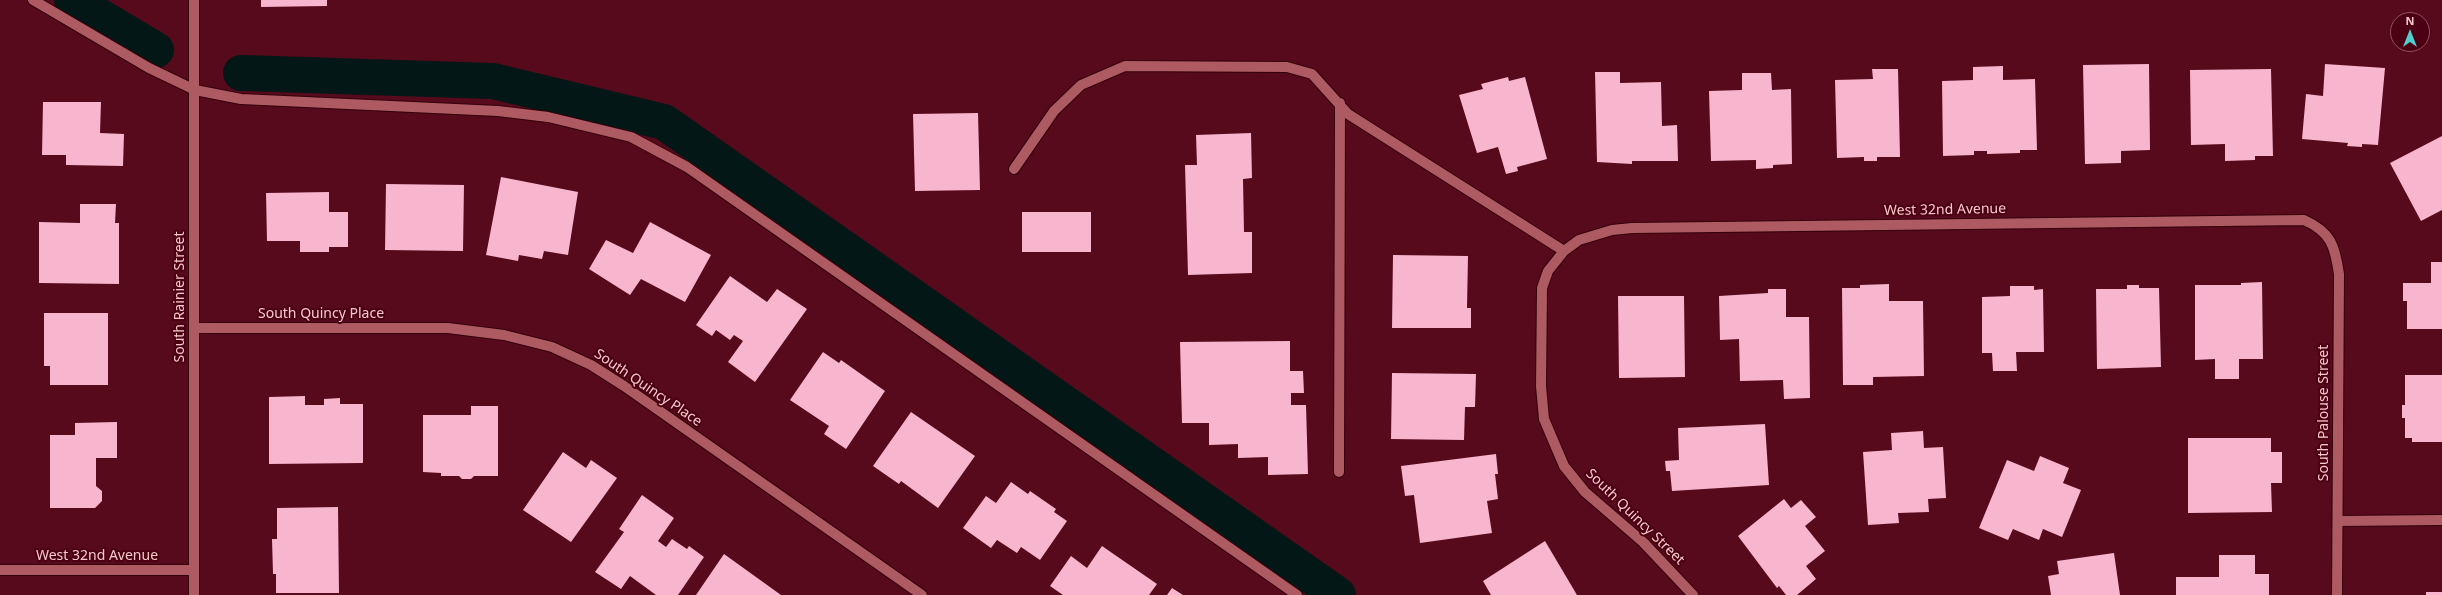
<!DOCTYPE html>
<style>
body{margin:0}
#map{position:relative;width:2442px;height:595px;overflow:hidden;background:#570a1c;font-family:"Noto Sans",sans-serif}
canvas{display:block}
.north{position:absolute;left:2390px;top:12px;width:40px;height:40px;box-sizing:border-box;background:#4b0013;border:1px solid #90505c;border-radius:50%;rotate:0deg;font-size:11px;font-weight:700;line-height:16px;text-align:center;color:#f7c8ca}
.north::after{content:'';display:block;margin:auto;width:14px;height:18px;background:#52cdcc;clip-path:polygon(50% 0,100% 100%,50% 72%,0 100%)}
</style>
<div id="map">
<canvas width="2442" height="595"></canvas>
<div class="north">N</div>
</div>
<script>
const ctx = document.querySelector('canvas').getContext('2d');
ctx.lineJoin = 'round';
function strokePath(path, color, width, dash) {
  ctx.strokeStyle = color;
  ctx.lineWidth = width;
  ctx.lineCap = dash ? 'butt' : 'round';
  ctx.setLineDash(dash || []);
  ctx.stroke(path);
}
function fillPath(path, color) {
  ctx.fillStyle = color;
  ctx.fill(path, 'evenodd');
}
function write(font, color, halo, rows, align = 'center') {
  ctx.font = font + ' "Noto Sans",sans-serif';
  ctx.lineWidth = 4;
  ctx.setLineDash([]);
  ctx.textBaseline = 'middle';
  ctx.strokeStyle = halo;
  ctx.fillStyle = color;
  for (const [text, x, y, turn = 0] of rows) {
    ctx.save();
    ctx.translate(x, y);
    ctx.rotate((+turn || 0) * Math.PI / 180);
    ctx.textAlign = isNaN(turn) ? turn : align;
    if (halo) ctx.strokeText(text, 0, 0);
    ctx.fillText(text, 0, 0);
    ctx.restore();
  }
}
strokePath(new Path2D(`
 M 72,0 L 156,50
 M 241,73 L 493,81 L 664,122 L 1338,595`), '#031717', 36);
fillPath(new Path2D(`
 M 261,0 L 327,0 L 327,6 L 261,7 Z
 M 2149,64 L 2150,150 L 2121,151 L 2121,163 L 2085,164 L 2083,65 Z
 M 2325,64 L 2385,68 L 2378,145 L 2362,144 L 2362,147 L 2347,146 L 2348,143 L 2302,139 L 2306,94 L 2323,96 Z
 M 2003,66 L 2003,80 L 2035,79 L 2037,150 L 2020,150 L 2020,153 L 1987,154 L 1987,151 L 1974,151 L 1974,155 L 1943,156 L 1942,81 L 1973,80 L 1973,67 Z
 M 1872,69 L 1898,69 L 1900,157 L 1877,157 L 1877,161 L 1864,161 L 1864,157 L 1837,158 L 1835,80 L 1873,79 Z
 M 2271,69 L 2273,156 L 2255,156 L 2255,160 L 2225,161 L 2225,144 L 2191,145 L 2190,70 Z
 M 1595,72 L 1620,72 L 1620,83 L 1661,82 L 1662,126 L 1677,125 L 1678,161 L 1632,161 L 1632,164 L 1597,162 Z
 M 1742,73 L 1771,73 L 1772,90 L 1791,89 L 1792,164 L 1773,165 L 1773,168 L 1756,169 L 1756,160 L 1711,161 L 1709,91 L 1742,90 Z
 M 1508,77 L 1509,81 L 1525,77 L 1547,159 L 1517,167 L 1518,171 L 1506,174 L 1498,147 L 1477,153 L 1459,95 L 1483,89 L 1481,84 Z
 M 43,102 L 101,102 L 100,133 L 124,134 L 123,166 L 66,165 L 66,155 L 42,155 Z
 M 978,113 L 980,190 L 915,191 L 913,114 Z
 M 1251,133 L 1252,178 L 1243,179 L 1244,232 L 1252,232 L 1252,273 L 1188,275 L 1185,165 L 1197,165 L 1196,135 Z
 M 2442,136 L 2442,210 L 2421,221 L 2390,163 Z
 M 501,177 L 578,192 L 568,255 L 544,251 L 542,259 L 519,255 L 518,261 L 486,255 Z
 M 386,184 L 464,185 L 463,251 L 385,250 Z
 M 329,192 L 329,212 L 348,212 L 348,247 L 329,247 L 329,252 L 300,252 L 300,241 L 267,241 L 266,193 Z
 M 80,204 L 116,204 L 115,223 L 119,223 L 119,284 L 39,283 L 39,222 L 80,223 Z
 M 1022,212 L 1091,212 L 1091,252 L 1022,252 Z
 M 650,222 L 711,255 L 685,302 L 641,279 L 630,295 L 589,269 L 606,240 L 633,253 Z
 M 1393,255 L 1468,256 L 1467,308 L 1471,308 L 1471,328 L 1392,328 Z
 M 2431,262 L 2442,262 L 2442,329 L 2407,329 L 2407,301 L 2403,301 L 2403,283 L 2431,283 Z
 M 730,276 L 767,302 L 777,289 L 807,309 L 755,382 L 728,362 L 743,341 L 734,335 L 730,340 L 716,330 L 712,336 L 696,325 Z
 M 2262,282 L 2263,359 L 2239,359 L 2239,379 L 2215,379 L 2215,359 L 2195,360 L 2195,285 L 2241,285 L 2241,283 Z
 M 1889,284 L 1889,301 L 1923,301 L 1924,376 L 1873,377 L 1873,385 L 1843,385 L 1842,288 L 1860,288 L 1860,285 Z
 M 2127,285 L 2139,285 L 2139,288 L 2159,288 L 2161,367 L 2097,369 L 2096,289 L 2127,289 Z
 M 2010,286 L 2034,286 L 2034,290 L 2043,289 L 2044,352 L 2016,352 L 2017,371 L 1993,371 L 1992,353 L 1982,353 L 1982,297 L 2010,296 Z
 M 1768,289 L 1786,289 L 1786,317 L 1809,317 L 1810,398 L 1784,399 L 1783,380 L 1740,381 L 1739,339 L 1720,340 L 1719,296 L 1768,293 Z
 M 1618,296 L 1684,296 L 1685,377 L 1619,378 Z
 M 44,313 L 108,313 L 108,385 L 50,385 L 50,366 L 44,366 Z
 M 1290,341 L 1290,371 L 1303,371 L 1304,393 L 1291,393 L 1291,405 L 1306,405 L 1308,474 L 1268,475 L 1268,457 L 1238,458 L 1238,444 L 1209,445 L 1209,423 L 1182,423 L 1180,342 Z
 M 823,352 L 839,363 L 841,360 L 885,391 L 846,449 L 824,434 L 829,426 L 790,400 Z
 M 1392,373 L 1476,374 L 1475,407 L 1465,407 L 1464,440 L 1391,439 Z
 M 2405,375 L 2442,375 L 2442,442 L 2412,442 L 2412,438 L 2405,438 L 2405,418 L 2402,418 L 2402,405 L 2405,405 Z
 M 305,396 L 305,405 L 324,405 L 324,399 L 340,398 L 340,404 L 363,404 L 363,463 L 269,464 L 269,397 Z
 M 471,406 L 498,406 L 498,476 L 474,476 L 471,479 L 462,479 L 459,476 L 441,476 L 441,473 L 423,472 L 423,415 L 471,415 Z
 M 911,412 L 975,456 L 938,508 L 901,481 L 899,484 L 873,466 Z
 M 117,422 L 117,458 L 96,458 L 96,486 L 102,491 L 102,501 L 95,508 L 50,508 L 50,435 L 75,435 L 75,423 Z
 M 1765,424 L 1769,485 L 1672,491 L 1670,471 L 1666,471 L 1665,461 L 1679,460 L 1678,428 Z
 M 1923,431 L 1924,448 L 1943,447 L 1946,498 L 1928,499 L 1929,512 L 1898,513 L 1899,523 L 1868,525 L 1863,452 L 1892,450 L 1891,433 Z
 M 2188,438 L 2271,438 L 2271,452 L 2282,452 L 2282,483 L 2271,483 L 2272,512 L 2188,513 Z
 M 563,452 L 586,468 L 591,460 L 617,478 L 571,542 L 523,510 Z
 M 1496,454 L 1498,474 L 1495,474 L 1498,499 L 1487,501 L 1492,533 L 1420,543 L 1414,495 L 1405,496 L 1401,466 Z
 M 2040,456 L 2069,468 L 2063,483 L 2081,490 L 2062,537 L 2043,529 L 2039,540 L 2013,529 L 2008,540 L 1979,528 L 2007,460 L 2034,471 Z
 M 1011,482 L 1028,494 L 1030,491 L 1056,509 L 1054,512 L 1067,521 L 1040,560 L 1021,547 L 1017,553 L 997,540 L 991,548 L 963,528 L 986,496 L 996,503 Z
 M 642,495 L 674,518 L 658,541 L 666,547 L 672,539 L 687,549 L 689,546 L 704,557 L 678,595 L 656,595 L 630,576 L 621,589 L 595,572 L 624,532 L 619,529 Z
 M 1784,499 L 1791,508 L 1801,500 L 1816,517 L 1805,526 L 1825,551 L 1806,566 L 1816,579 L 1797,595 L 1786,595 L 1779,586 L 1777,588 L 1738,536 Z
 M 338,507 L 339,593 L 276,593 L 276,574 L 273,574 L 272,539 L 277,539 L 277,508 Z
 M 1545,541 L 1577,595 L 1491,595 L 1483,581 Z
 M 1102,546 L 1157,584 L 1149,595 L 1063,595 L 1050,586 L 1071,556 L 1087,568 Z
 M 2114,553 L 2120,595 L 2051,595 L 2048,576 L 2059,574 L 2057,561 Z
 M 724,554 L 781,595 L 696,595 Z
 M 2219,555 L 2255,555 L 2255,574 L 2269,574 L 2269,595 L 2176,595 L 2176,577 L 2219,577 Z
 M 1172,588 L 1183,595 L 1167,595 Z
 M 2426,592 L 2442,592 L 2442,595 L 2426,595 Z`), '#f7b5ce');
const minor = new Path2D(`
 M 33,0 L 149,68 L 195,90 L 241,99 L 498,111 L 548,117 L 631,137 L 687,167 L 1297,595
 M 1014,169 L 1054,111 L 1081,85 L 1125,66 L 1287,67 L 1312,74 L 1348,114 L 1564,251
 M 194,328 L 448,328 L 504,335 L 552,347 L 591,365 L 624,386 L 922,595
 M 1339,472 L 1340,103
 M 2338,521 L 2442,520
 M 0,570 L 194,570
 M 194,595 L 194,0
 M 1693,595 L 1643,542 L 1585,492 L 1564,466 L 1544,419 L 1541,386 L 1542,288 L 1548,271 L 1564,251 L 1579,240 L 1612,230 L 1632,228 L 2304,220 C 2331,232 2335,246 2339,274 L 2337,595`);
strokePath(minor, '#330009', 12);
strokePath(minor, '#ad5a63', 10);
write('14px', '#f7c8ca', '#4b0013', [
 ["West 32nd Avenue",1945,210,-1],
 ["South Rainier Street",180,297,-90],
 ["South Quincy Place",321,314],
 ["South Quincy Place",648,388,34],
 ["South Palouse Street",2324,413,-90],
 ["South Quincy Street",1635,517,44],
 ["West 32nd Avenue",97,556]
]);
</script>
